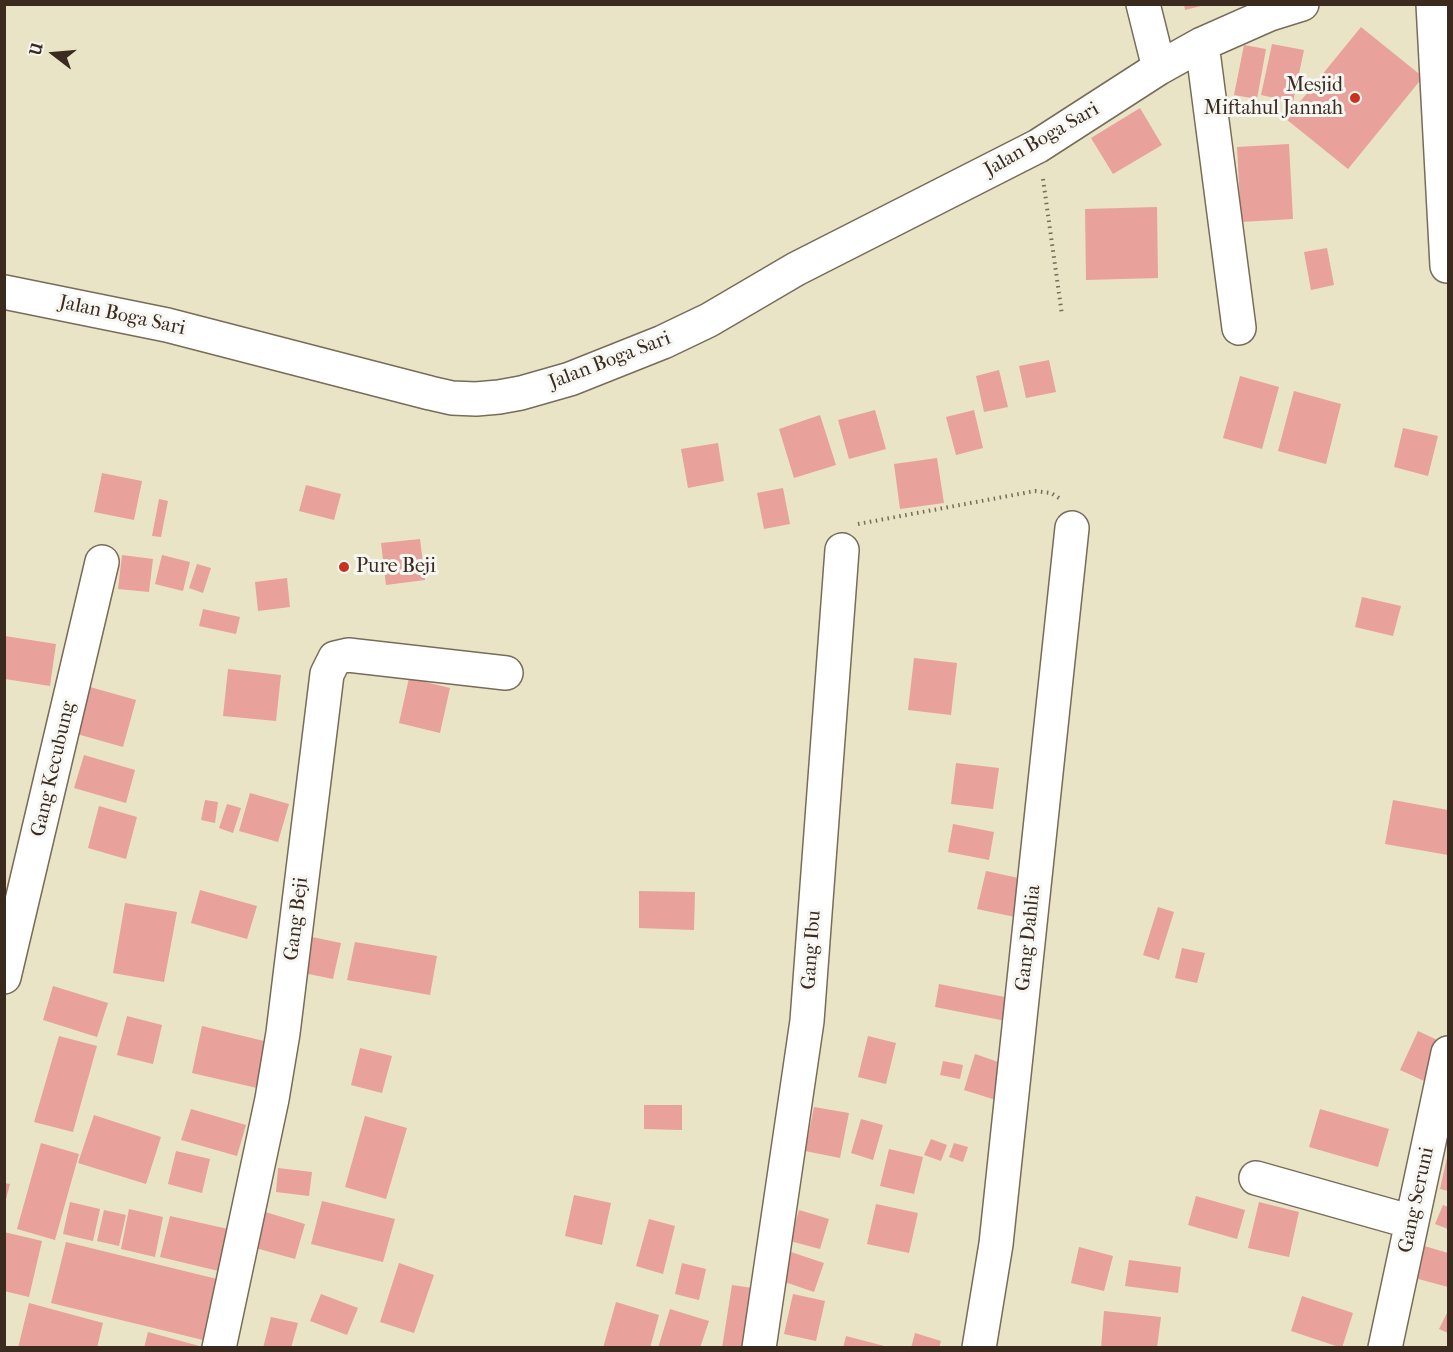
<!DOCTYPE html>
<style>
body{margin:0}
#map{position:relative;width:1453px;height:1352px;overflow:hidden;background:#e9e4c6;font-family:"IM FELL French Canon",serif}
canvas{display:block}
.frame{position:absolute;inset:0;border:6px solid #3b2a1e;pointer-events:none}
.north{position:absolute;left:24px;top:24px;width:60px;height:60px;-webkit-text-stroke:4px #f6f6f2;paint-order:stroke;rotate:286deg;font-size:16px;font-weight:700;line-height:24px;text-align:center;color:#3b2a1e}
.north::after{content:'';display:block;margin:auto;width:21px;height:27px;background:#3b2a1e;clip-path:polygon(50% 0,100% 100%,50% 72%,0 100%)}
</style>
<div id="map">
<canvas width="1453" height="1352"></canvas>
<div class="frame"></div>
<div class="north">U</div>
</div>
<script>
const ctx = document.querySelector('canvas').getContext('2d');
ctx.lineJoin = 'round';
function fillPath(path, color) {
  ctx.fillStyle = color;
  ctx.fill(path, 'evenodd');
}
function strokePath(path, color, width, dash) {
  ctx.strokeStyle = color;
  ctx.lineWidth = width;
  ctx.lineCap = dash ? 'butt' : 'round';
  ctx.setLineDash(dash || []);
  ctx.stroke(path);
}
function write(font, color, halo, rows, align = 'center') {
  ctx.font = font + ' "IM FELL French Canon",serif';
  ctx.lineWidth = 6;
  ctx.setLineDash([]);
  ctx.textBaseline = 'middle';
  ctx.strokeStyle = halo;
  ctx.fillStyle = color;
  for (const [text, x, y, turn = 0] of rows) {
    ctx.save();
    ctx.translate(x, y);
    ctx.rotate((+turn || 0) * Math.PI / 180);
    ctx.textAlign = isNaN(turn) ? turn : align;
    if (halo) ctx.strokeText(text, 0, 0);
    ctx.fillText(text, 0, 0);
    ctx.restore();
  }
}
fillPath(new Path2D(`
 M 1184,4 L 1205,4 L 1205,5 L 1185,10 Z
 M 1361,27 L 1423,77 L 1348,169 L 1286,119 Z
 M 1272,44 L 1304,50 L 1293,102 L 1261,95 Z
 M 1244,45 L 1266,49 L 1257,99 L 1234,95 Z
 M 1140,108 L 1162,145 L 1113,174 L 1091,138 Z
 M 1289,144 L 1293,219 L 1241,222 L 1237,147 Z
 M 1157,207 L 1158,278 L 1086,280 L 1085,209 Z
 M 1327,248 L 1334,285 L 1311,290 L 1304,252 Z
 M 1049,360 L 1056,392 L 1026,398 L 1019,366 Z
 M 999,370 L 1008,407 L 984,412 L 976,376 Z
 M 1240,376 L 1279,387 L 1262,449 L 1223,438 Z
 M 1294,391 L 1341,404 L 1326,464 L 1278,451 Z
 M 875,410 L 886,449 L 849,459 L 838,420 Z
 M 974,410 L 983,448 L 956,455 L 946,417 Z
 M 820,415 L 836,465 L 794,478 L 779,429 Z
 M 1403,428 L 1438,436 L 1428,476 L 1394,467 Z
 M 718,443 L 724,481 L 688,488 L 681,449 Z
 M 937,458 L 944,503 L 900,509 L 894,464 Z
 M 102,473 L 142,481 L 134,520 L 94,512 Z
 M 306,485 L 341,494 L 334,520 L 299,511 Z
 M 783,488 L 790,524 L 764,529 L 757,493 Z
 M 159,499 L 168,501 L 161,537 L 152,536 Z
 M 420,539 L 425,580 L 386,585 L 381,543 Z
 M 122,555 L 153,559 L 149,592 L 118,589 Z
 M 162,555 L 190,562 L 183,591 L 155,584 Z
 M 197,564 L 211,568 L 203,593 L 189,588 Z
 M 287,578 L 290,607 L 258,611 L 255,582 Z
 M 1362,597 L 1401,606 L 1393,636 L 1355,627 Z
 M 203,609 L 240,617 L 236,634 L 199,626 Z
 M 5,636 L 56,644 L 50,686 L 5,679 Z
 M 914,658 L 957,663 L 951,715 L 908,710 Z
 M 228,669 L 281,675 L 276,721 L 223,716 Z
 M 409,678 L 450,688 L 440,733 L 399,723 Z
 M 83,685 L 136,700 L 123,747 L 70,732 Z
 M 84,755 L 135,770 L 126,803 L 74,788 Z
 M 956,763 L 999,768 L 993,809 L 951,804 Z
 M 250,793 L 289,804 L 278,842 L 239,831 Z
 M 205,800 L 218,802 L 215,823 L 201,820 Z
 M 1393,800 L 1448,810 L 1448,855 L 1385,844 Z
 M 227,804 L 241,808 L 233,833 L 219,828 Z
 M 99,806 L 137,817 L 126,859 L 88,848 Z
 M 953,824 L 994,832 L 989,860 L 948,852 Z
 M 986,871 L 1023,879 L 1015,917 L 977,909 Z
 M 200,890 L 257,906 L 247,939 L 191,923 Z
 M 639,891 L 695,892 L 694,930 L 639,928 Z
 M 125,903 L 177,912 L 164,982 L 113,973 Z
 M 1158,907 L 1174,912 L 1159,960 L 1143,955 Z
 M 312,937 L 341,943 L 333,979 L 304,973 Z
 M 355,942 L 437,956 L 430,995 L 347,980 Z
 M 1182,948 L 1205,953 L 1197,983 L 1175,978 Z
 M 939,984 L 1010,998 L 1006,1021 L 935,1007 Z
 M 53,986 L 108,1003 L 97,1037 L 43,1020 Z
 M 127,1016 L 162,1025 L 153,1064 L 117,1055 Z
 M 202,1026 L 268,1042 L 257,1088 L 192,1073 Z
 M 1418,1031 L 1448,1045 L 1431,1084 L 1400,1070 Z
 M 59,1036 L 97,1046 L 73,1132 L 34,1122 Z
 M 868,1036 L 896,1043 L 886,1084 L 858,1077 Z
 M 360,1048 L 392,1056 L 382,1093 L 351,1085 Z
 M 975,1054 L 1010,1066 L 999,1101 L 964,1090 Z
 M 943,1061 L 963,1065 L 960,1079 L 940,1075 Z
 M 644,1105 L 682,1105 L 682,1130 L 644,1129 Z
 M 814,1107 L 849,1113 L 840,1158 L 805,1151 Z
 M 191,1109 L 246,1125 L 237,1156 L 181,1140 Z
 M 1320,1109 L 1389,1129 L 1378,1167 L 1309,1147 Z
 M 94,1115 L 161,1137 L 146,1184 L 78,1163 Z
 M 365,1116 L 407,1128 L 386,1199 L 345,1187 Z
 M 861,1119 L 883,1125 L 873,1160 L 851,1153 Z
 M 931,1139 L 947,1145 L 941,1161 L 924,1155 Z
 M 41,1143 L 79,1154 L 55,1240 L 17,1229 Z
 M 954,1143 L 968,1147 L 963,1162 L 949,1157 Z
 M 889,1149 L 923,1157 L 914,1194 L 880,1186 Z
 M 176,1151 L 210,1159 L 202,1193 L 168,1184 Z
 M 1448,1153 L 1448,1191 L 1440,1189 Z
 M 278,1168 L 312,1172 L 309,1196 L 276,1192 Z
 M 4,1183 L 10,1184 L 5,1203 L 4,1203 Z
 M 574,1195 L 611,1203 L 602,1245 L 565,1236 Z
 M 1196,1196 L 1245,1210 L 1237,1239 L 1188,1225 Z
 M 322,1201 L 395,1219 L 383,1262 L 311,1244 Z
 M 70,1202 L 100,1209 L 93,1241 L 63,1234 Z
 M 1259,1202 L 1299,1212 L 1289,1257 L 1248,1248 Z
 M 876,1204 L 918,1213 L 909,1253 L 867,1244 Z
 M 1443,1205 L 1448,1207 L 1448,1229 L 1435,1224 Z
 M 129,1209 L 163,1217 L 155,1257 L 121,1249 Z
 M 104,1210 L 126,1215 L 119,1246 L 97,1241 Z
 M 799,1210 L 829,1219 L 820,1249 L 790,1241 Z
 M 262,1211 L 305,1224 L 295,1259 L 252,1247 Z
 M 170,1216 L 237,1231 L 227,1273 L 160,1257 Z
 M 649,1219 L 675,1226 L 663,1274 L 636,1266 Z
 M 4,1232 L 42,1241 L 29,1297 L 4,1291 Z
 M 66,1242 L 217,1279 L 203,1340 L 51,1303 Z
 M 1421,1245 L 1448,1253 L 1448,1287 L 1411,1277 Z
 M 1079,1247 L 1113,1256 L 1104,1291 L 1071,1283 Z
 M 791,1252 L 824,1263 L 814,1292 L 782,1281 Z
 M 1129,1260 L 1181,1267 L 1178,1293 L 1125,1286 Z
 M 399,1263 L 434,1275 L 414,1333 L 380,1322 Z
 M 682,1263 L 706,1269 L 699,1300 L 675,1294 Z
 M 732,1285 L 766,1290 L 756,1348 L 722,1348 Z
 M 321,1294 L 358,1308 L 347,1335 L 310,1321 Z
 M 793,1294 L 825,1301 L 816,1341 L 784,1334 Z
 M 1302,1296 L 1353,1313 L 1342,1348 L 1291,1331 Z
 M 616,1302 L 659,1315 L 650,1348 L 603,1348 Z
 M 29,1303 L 103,1323 L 97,1348 L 18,1348 Z
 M 670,1309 L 709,1321 L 700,1348 L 658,1348 Z
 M 1104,1311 L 1161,1317 L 1157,1348 L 1101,1348 Z
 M 1448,1311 L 1448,1333 L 1439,1329 Z
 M 271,1317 L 298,1323 L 291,1348 L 263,1348 Z
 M 148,1332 L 203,1347 L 203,1348 L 144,1348 Z
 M 915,1333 L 941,1341 L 939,1348 L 911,1348 Z
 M 846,1336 L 888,1347 L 888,1348 L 843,1348 Z`), '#e8a19b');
const minor = new Path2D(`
 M 1143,4 L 1159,68
 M 1433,4 L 1447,266
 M 1202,44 L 1239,328
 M 4,292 L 167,325 L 430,393 L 452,398 L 476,399 L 499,397 L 521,393 L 570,379 L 663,342 L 709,320 L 796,269 L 1038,146 L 1159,68 L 1202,44 L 1270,14 L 1302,4
 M 4,977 L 102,562
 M 1256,1178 L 1412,1222
 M 219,1348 L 272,1099 L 283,1033 L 327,674 L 335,658 L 348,655 L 506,673
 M 759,1348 L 807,1021 L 842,550
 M 979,1348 L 996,1244 L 1072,528
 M 1385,1348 L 1448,1053`);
strokePath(minor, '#786b59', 36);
strokePath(new Path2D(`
 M 1043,179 L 1062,315
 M 858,524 L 1035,491 L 1051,493 L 1059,498`), '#786b59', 4, [1.5, 4.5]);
strokePath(minor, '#fff', 33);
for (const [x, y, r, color] of [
 [1355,98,6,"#c8321e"],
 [344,567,6,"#c8321e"]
]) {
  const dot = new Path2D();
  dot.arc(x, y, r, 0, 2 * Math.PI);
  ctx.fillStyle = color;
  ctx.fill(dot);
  strokePath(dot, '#f6f6f2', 2);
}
write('20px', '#3b2a1e', '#f6f6f2', [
 ["Mesjid",1343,86],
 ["Miftahul Jannah",1343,109],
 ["Pure Beji",356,567,"left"]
], 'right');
write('20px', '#3b2a1e', '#f6f6f2', [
 ["Jalan Boga Sari",1042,140,-30],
 ["Jalan Boga Sari",122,316,12],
 ["Jalan Boga Sari",610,361,-21],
 ["Gang Kecubung",54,769,-77],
 ["Gang Beji",297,919,-83],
 ["Gang Dahlia",1029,938,-84],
 ["Gang Ibu",812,950,-86],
 ["Gang Seruni",1417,1200,-78]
]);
</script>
